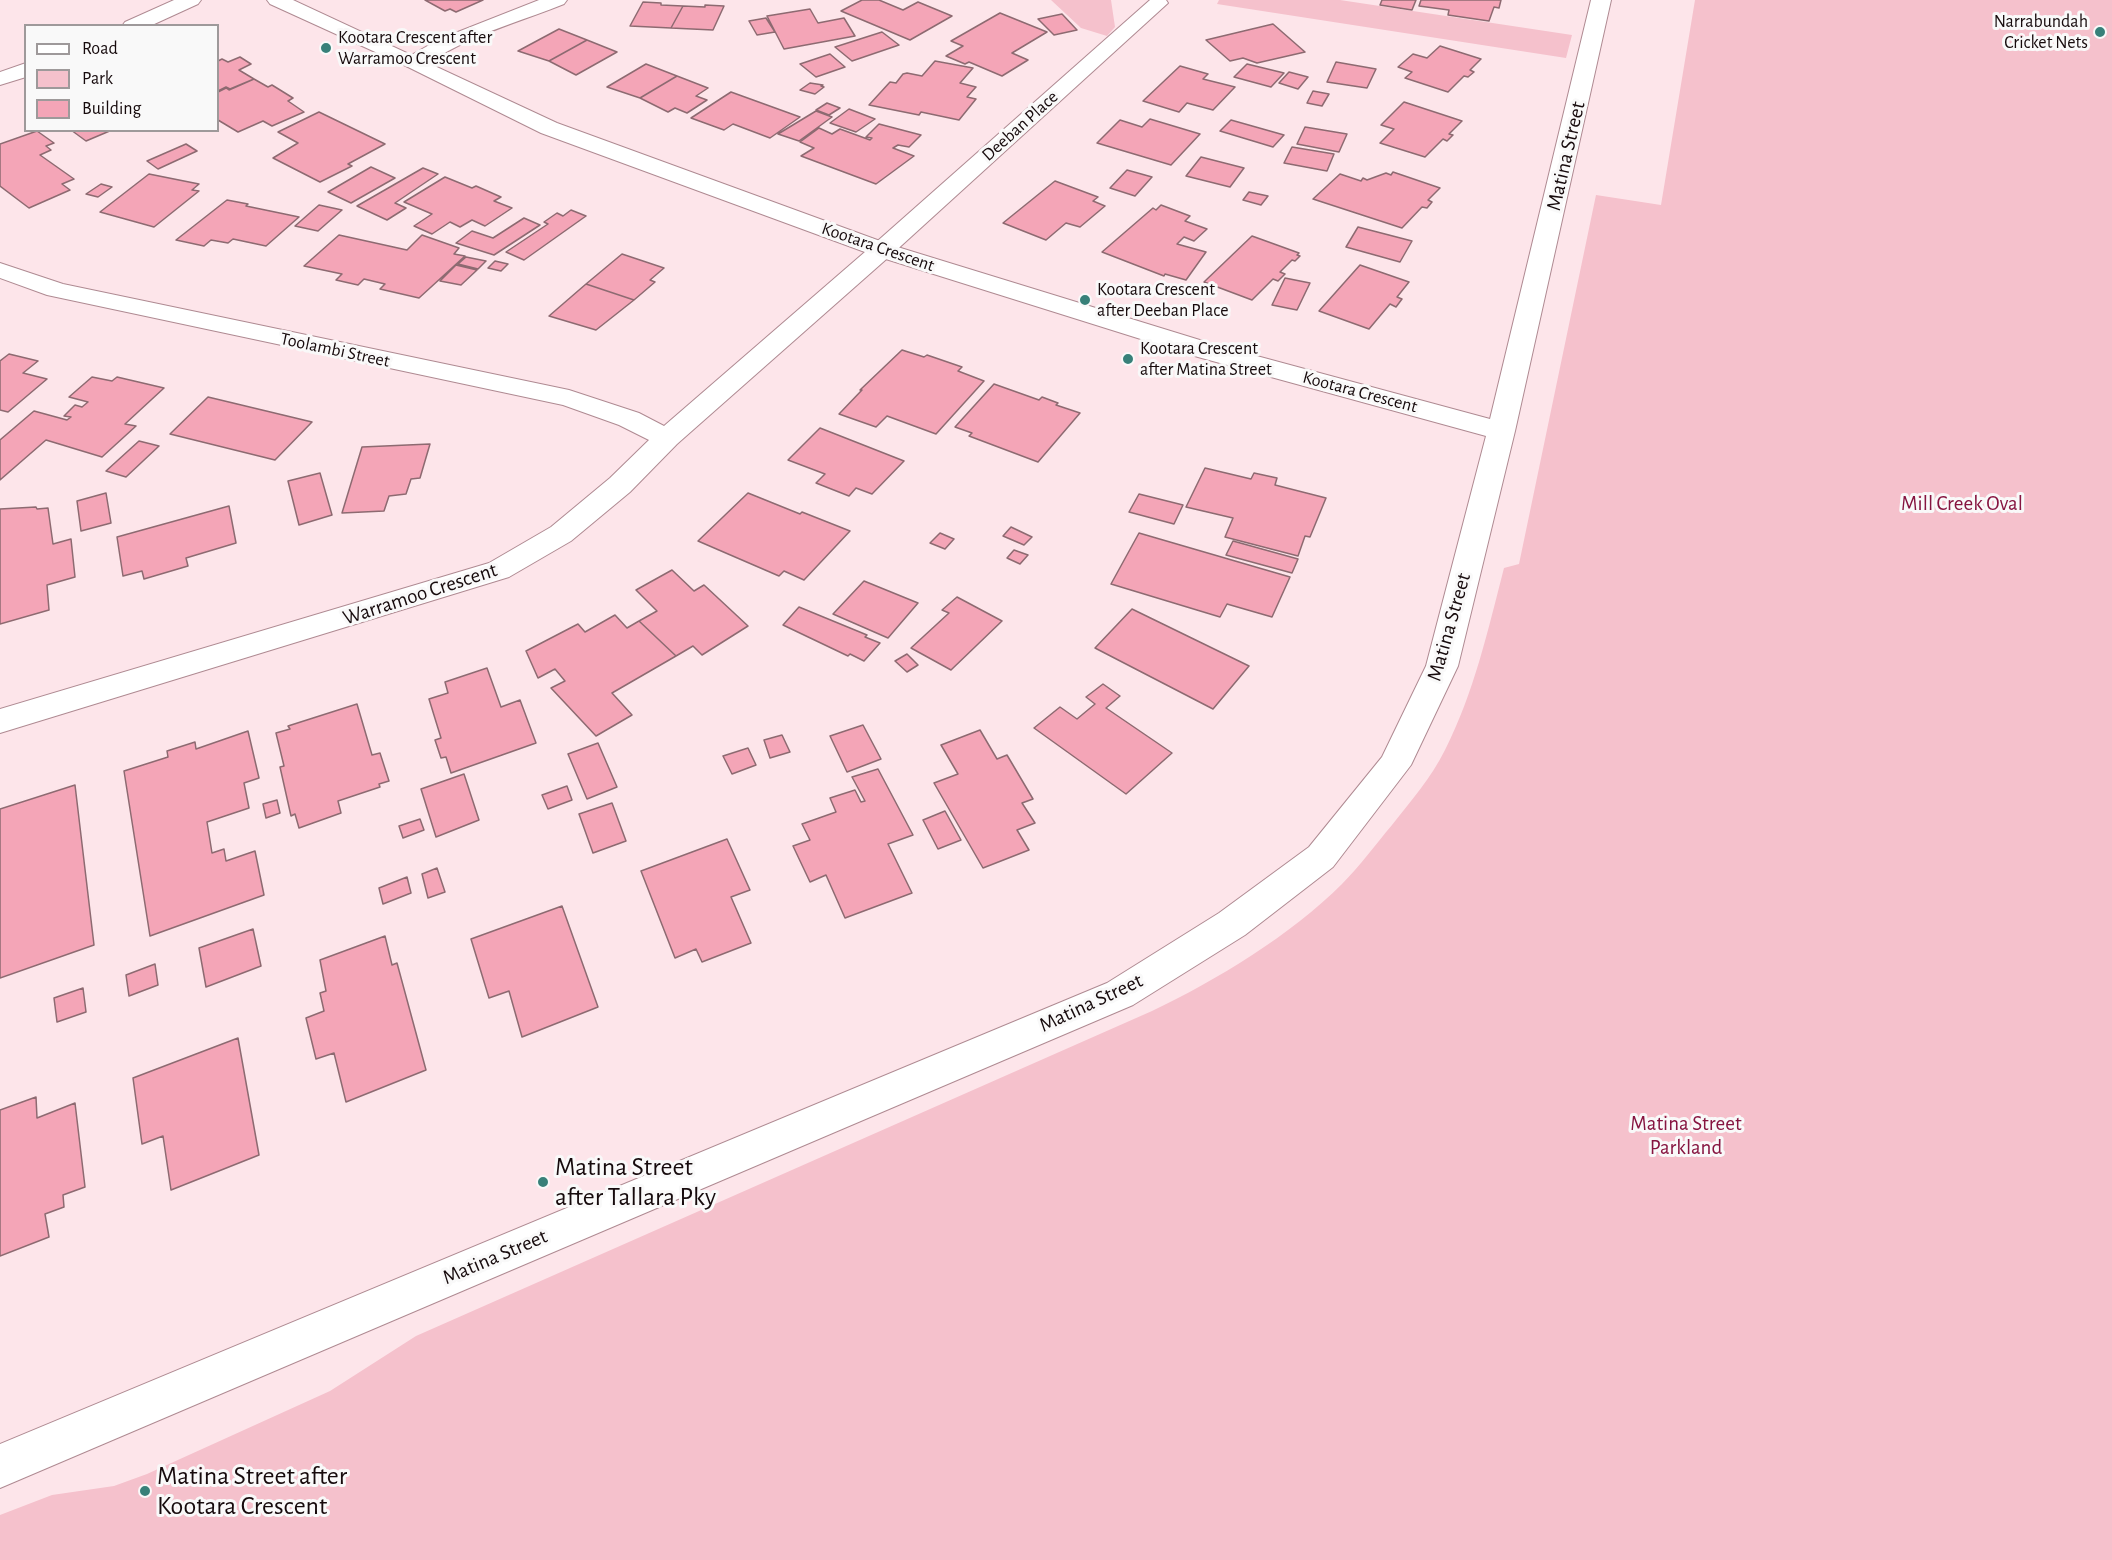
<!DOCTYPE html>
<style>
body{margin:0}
#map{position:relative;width:2112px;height:1560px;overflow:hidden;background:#fde5ea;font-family:"Alegreya Sans",sans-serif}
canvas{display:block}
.legend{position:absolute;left:24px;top:24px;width:195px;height:108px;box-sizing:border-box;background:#f9f9f9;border:2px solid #9e999a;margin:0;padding:8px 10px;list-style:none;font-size:18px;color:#160a0c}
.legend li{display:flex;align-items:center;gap:12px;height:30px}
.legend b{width:30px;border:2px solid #9e999a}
</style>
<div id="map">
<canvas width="2112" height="1560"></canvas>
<ul class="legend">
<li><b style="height:8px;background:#fff"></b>Road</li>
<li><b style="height:16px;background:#f5c1cc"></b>Park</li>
<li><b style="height:16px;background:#f4a5b7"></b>Building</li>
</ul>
</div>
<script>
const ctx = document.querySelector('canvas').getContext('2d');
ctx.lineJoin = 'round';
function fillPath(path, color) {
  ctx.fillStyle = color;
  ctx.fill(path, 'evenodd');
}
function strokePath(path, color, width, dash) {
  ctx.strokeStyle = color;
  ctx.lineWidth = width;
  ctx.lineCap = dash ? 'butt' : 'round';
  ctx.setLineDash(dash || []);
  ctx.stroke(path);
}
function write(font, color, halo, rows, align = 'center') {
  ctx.font = font + ' "Alegreya Sans",sans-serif';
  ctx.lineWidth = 6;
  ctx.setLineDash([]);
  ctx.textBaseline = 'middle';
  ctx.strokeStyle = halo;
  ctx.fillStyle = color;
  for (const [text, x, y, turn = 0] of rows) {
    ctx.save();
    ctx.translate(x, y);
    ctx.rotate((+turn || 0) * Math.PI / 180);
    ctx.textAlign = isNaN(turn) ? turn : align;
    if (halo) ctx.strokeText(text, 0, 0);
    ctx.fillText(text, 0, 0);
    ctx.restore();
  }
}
fillPath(new Path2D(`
 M 1051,0 L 1111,0 L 1115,27 L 1107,36 L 1081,28 Z
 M 1219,0 L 1340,0 L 1572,35 L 1566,58 L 1217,4 Z
 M 1695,0 L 2112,0 L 2112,1560 L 0,1560 L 0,1515 L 52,1495 L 114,1486 L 147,1474 L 330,1391 L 416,1336 L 1152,1011 C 1217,980 1291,935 1342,884 C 1360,866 1375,845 1392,825 C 1411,801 1431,778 1445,750 C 1474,693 1488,630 1504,568 L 1519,564 L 1596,195 L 1661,205 Z`), '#f5c1cc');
const building = new Path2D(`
 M 425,0 L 483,0 L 456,12 L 450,9 L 445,11 Z
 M 862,0 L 879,0 L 903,10 L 918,2 L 952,16 L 910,40 L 841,11 Z
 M 1382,0 L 1416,0 L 1412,10 L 1380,5 Z
 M 1421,0 L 1501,0 L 1499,8 L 1494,7 L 1489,21 L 1448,15 L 1449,10 L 1419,6 Z
 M 643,2 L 661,3 L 661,5 L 683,6 L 671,28 L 630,26 Z
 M 705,5 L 724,6 L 713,30 L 671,28 L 683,6 L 705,7 Z
 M 810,9 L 818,23 L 844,18 L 855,36 L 784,49 L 767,16 Z
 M 1000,13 L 1047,32 L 1012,53 L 1028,60 L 1002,76 L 969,62 L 965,64 L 946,56 L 963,46 L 951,41 Z
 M 1062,14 L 1077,30 L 1054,35 L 1038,19 Z
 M 766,18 L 775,32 L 757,35 L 749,21 Z
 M 1273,24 L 1305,52 L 1257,63 L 1243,58 L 1230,61 L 1206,40 Z
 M 559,29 L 587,40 L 549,61 L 518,51 Z
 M 882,32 L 899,45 L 852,61 L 835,47 Z
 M 587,40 L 617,52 L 576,75 L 549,61 Z
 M 1440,46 L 1481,59 L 1470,70 L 1474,72 L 1468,77 L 1464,76 L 1448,92 L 1405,78 L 1412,72 L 1398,67 L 1413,54 L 1427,58 Z
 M 830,54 L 845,67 L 816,77 L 800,64 Z
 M 240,57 L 251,64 L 239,70 L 254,79 L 230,89 L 226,87 L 218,91 L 218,61 L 222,59 L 228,62 Z
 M 935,61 L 973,68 L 960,83 L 976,87 L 967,97 L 976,99 L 959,120 L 921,112 L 919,115 L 869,105 L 890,82 L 896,83 L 903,74 L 907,73 L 922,76 Z
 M 1336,62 L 1376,69 L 1367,88 L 1327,82 Z
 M 646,64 L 677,76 L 640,98 L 607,87 Z
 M 1247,64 L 1284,73 L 1271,87 L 1234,77 Z
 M 1180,66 L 1208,74 L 1203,79 L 1235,87 L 1213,110 L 1187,103 L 1179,112 L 1143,101 Z
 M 1289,72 L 1308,77 L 1298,89 L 1279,83 Z
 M 677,76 L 708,88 L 696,96 L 707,100 L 687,113 L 675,108 L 668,112 L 640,98 Z
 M 254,79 L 268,87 L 272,85 L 293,98 L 288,101 L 304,112 L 272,126 L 263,121 L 238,132 L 218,120 L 218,92 L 226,88 L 229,90 Z
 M 810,83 L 823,85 L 821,86 L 824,87 L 815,94 L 800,90 Z
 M 1313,91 L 1329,94 L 1322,106 L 1307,103 Z
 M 731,92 L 800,117 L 770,138 L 733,124 L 724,130 L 691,118 Z
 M 1404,102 L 1462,121 L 1449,134 L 1453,135 L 1447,141 L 1443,139 L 1425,157 L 1380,143 L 1394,129 L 1381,125 Z
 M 827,103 L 840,108 L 829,115 L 816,110 Z
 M 849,109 L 875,119 L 856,132 L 830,123 Z
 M 816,111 L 832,117 L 799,141 L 778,134 Z
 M 319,112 L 385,144 L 348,164 L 352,166 L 320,182 L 273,158 L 298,143 L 278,132 Z
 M 1150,119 L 1200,134 L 1171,165 L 1097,143 L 1120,120 L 1142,127 Z
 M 1231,120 L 1284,135 L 1273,147 L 1220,131 Z
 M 879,124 L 921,135 L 909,147 L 898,145 L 893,148 L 914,156 L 876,184 L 801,156 L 814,148 L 800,142 L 819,128 L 832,134 L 840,129 L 870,140 L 872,138 L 866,137 Z
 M 1305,127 L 1347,134 L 1339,152 L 1297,144 Z
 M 71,130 L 112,130 L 86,141 Z
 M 37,131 L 54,143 L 46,146 L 51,150 L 40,155 L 74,179 L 62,184 L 70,190 L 29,208 L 0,186 L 0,144 Z
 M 186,144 L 197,151 L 158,169 L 147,161 Z
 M 1292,147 L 1334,154 L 1327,171 L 1284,163 Z
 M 1201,157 L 1244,168 L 1230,187 L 1186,176 Z
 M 371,167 L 395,178 L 351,203 L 328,192 Z
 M 423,168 L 438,174 L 395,203 L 406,208 L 387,220 L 357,206 Z
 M 1127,170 L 1152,177 L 1135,196 L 1110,188 Z
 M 1393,172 L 1440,188 L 1428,200 L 1432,202 L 1427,208 L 1422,207 L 1402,228 L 1313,199 L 1340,174 L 1361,181 L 1363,178 L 1367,180 L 1386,173 L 1391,175 Z
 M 149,174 L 199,184 L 192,190 L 199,191 L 154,227 L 100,212 Z
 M 445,177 L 472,188 L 476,186 L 501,197 L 494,201 L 512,208 L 485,226 L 472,220 L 460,227 L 450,222 L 432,234 L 414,226 L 432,214 L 404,202 Z
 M 1055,181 L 1098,197 L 1093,201 L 1105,206 L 1080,227 L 1066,223 L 1046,240 L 1003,223 Z
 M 101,184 L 112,187 L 98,197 L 86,194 Z
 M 1249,192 L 1268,196 L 1261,205 L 1243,200 Z
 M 227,200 L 248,204 L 246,206 L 299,217 L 266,246 L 233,239 L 228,243 L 211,240 L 204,246 L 176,240 Z
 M 319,205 L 342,210 L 318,231 L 295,226 Z
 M 1161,205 L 1190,216 L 1185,221 L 1207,229 L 1194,241 L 1184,237 L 1177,244 L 1206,252 L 1186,280 L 1165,274 L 1164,276 L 1102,252 L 1153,208 L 1156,210 Z
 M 571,210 L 586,216 L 524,260 L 506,252 L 548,224 L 544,222 L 557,213 L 563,216 Z
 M 524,218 L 540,225 L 494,255 L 456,243 L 472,231 L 493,238 Z
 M 1358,227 L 1412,241 L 1400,262 L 1346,247 Z
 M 339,235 L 407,250 L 422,235 L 459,248 L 454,254 L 465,256 L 419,298 L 380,289 L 385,284 L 364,279 L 358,285 L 336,280 L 342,274 L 304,266 Z
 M 1252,236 L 1299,253 L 1297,255 L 1300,256 L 1295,261 L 1292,260 L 1280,272 L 1285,274 L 1278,281 L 1273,279 L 1252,300 L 1204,282 Z
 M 622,254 L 664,268 L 650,280 L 655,282 L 634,300 L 586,284 Z
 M 466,257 L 486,261 L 478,269 L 458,264 Z
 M 495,261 L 508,264 L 501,271 L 488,268 Z
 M 456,265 L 477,270 L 461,285 L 440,281 Z
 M 1360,265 L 1409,282 L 1397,297 L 1402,299 L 1396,307 L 1390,304 L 1369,329 L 1319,311 Z
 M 1285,278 L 1310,283 L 1297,310 L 1272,305 Z
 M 586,284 L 634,300 L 596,330 L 549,316 Z
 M 902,350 L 924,357 L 927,355 L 962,367 L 958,371 L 984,381 L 936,434 L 887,416 L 876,427 L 839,414 L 862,390 L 860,390 Z
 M 9,354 L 38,361 L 23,373 L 47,379 L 8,412 L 0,410 L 0,361 Z
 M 92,377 L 112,381 L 117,377 L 164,388 L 125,424 L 136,426 L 102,457 L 46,440 L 0,480 L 0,440 L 34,411 L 67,420 L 71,417 L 64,416 L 75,405 L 82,407 L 88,402 L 69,397 Z
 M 994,384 L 1039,400 L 1042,397 L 1058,403 L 1056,405 L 1080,413 L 1038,462 L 969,436 L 972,433 L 955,427 Z
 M 208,397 L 312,422 L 275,460 L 170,434 Z
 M 820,428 L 904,461 L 872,494 L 856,488 L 849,496 L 816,483 L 825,474 L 788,460 Z
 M 139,441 L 159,446 L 126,477 L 106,471 Z
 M 430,444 L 420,478 L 411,479 L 406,494 L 389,496 L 384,511 L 342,513 L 362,447 Z
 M 1205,468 L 1251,479 L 1254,473 L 1277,478 L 1275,485 L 1326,498 L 1310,537 L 1305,536 L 1298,556 L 1225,537 L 1233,518 L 1186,507 Z
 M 320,473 L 332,515 L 299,525 L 288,481 Z
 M 106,493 L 111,523 L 81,531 L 77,501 Z
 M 748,493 L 800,514 L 802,512 L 850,531 L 804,580 L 784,571 L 779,576 L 698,541 Z
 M 1139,494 L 1183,505 L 1174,524 L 1129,512 Z
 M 229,506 L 236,543 L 186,558 L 188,566 L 144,579 L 142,571 L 123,576 L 117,537 Z
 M 36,507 L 37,509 L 48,508 L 53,544 L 71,539 L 75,577 L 47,585 L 49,610 L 0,624 L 0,509 Z
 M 1011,527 L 1032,537 L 1024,545 L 1003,536 Z
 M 940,533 L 954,539 L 945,549 L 930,543 Z
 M 1139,533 L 1290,577 L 1272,617 L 1227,604 L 1220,617 L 1111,584 Z
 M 1233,541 L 1298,559 L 1292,573 L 1226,555 Z
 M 1014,550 L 1028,555 L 1020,564 L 1007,558 Z
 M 672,570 L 694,591 L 704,585 L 748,626 L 702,655 L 693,646 L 676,656 L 639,621 L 657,611 L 636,590 Z
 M 864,581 L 918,603 L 888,638 L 833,614 Z
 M 957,597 L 1002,621 L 951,670 L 911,648 L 949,613 L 942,610 Z
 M 799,607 L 867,635 L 865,637 L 880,643 L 864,661 L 850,654 L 848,656 L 783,625 Z
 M 1132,609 L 1249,666 L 1213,709 L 1095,648 Z
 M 615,615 L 627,628 L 639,621 L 676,656 L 612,693 L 632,715 L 596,736 L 551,688 L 565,681 L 555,669 L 538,678 L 526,651 L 578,624 L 585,632 Z
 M 907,654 L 918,665 L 907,672 L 895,661 Z
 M 487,668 L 501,707 L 520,700 L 536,743 L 451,773 L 446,757 L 441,758 L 435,740 L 441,738 L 429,699 L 448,693 L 445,682 Z
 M 1103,684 L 1120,696 L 1106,708 L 1172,753 L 1126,794 L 1034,728 L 1060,707 L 1077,719 L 1095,704 L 1086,697 Z
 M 357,704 L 372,755 L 380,753 L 389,781 L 379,784 L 380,787 L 338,801 L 341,813 L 299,828 L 295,814 L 291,816 L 280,767 L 284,766 L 276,733 L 290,729 L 288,726 Z
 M 863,725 L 881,759 L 847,772 L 830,736 Z
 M 980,730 L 997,759 L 1007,755 L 1033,799 L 1022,803 L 1035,823 L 1017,830 L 1029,850 L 983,868 L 934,783 L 958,774 L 941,745 Z
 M 248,731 L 259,778 L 244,783 L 249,808 L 207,822 L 212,853 L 224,849 L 226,861 L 255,851 L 264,895 L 150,936 L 124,771 L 168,757 L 167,751 L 195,742 L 196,749 Z
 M 782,735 L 790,752 L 770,758 L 764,740 Z
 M 598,743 L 617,787 L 587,799 L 568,754 Z
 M 748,748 L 756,765 L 732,774 L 723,756 Z
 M 878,769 L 913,835 L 888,844 L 912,893 L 845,918 L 826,875 L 810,882 L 793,846 L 810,840 L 802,824 L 836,812 L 830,798 L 855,790 L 861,802 L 865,801 L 852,777 Z
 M 464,774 L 479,820 L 436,837 L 421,789 Z
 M 75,785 L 94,945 L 0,978 L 0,809 Z
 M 567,786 L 572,800 L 548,809 L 542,795 Z
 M 277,800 L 280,813 L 266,818 L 263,804 Z
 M 612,803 L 626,841 L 593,853 L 579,814 Z
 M 945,811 L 961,840 L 938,849 L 923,820 Z
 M 420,819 L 424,830 L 403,838 L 399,826 Z
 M 727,839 L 750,890 L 731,897 L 751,943 L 702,962 L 696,949 L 675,958 L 641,871 Z
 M 437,868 L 445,892 L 428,898 L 422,874 Z
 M 407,877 L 411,893 L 383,904 L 379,888 Z
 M 562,906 L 598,1007 L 522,1037 L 509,991 L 489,998 L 471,939 Z
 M 253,929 L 261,966 L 206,987 L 199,948 Z
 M 385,936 L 392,965 L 397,963 L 426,1070 L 346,1102 L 334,1053 L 316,1059 L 306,1018 L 324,1011 L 320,993 L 326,991 L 320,960 Z
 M 155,964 L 158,985 L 129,996 L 126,975 Z
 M 83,988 L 86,1012 L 57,1022 L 54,998 Z
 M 238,1038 L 259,1155 L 171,1190 L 163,1136 L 142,1144 L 133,1078 Z
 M 36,1097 L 37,1118 L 75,1103 L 85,1187 L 63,1195 L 64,1207 L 45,1214 L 49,1237 L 0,1256 L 0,1110 Z`);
fillPath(building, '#f4a5b7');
strokePath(building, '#8d6a71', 1.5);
const street = new Path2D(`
 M 174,0 L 201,0 L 198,4 L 150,26 L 122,26 L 125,22 Z
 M 539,0 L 567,0 L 564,4 C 527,19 487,30 452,49 C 437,56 422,71 406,66 L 403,62 L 406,58 L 440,39 Z
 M 1150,0 L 1166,0 L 1168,3 L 891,255 L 677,444 L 630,492 L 571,541 L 509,577 L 0,733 L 0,709 L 489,563 L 551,527 L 610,478 L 649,440 L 619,425 L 563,405 L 47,295 L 0,278 L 0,263 L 63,284 L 569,390 L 639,413 L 664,426 L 873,245 Z
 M 26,63 L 26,77 L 0,85 L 0,72 Z`);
const secondary = new Path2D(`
 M 267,0 L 293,0 L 557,123 L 891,245 L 1216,345 L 1490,419 L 1591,0 L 1611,0 L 1515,431 L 1458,666 L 1411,765 L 1333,867 L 1245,935 L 1133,1005 L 0,1488 L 0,1444 L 1107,983 L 1219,913 L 1309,847 L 1382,757 L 1426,666 L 1486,436 L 1198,357 L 873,255 L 541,133 L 406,66 L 270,4 Z`);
strokePath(street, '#af8a92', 2);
strokePath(secondary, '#af8a92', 2);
fillPath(street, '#fff');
fillPath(secondary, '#fff');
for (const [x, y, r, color] of [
 [2100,32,6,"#388079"],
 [326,48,6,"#388079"],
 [1085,300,6,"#388079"],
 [1128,359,6,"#388079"],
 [543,1182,6,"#388079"],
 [145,1491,6,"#388079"]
]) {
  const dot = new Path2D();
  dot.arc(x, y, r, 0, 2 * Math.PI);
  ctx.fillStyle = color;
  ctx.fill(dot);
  strokePath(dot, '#f9f9f9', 2);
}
write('18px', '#160a0c', '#f9f9f9', [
 ["Narrabundah",2088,22,"right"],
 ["Cricket Nets",2088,43,"right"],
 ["Kootara Crescent after",338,38],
 ["Warramoo Crescent",338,59],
 ["Kootara Crescent",1097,290],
 ["after Deeban Place",1097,311],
 ["Kootara Crescent",1140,349],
 ["after Matina Street",1140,370]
], 'left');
write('18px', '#160a0c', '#f9f9f9', [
 ["Deeban Place",1020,126,-42],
 ["Kootara Crescent",878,247,19],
 ["Toolambi Street",335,350,12],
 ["Kootara Crescent",1360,392,15]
]);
write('21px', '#160a0c', '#f9f9f9', [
 ["Matina Street",1566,156,-77],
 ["Warramoo Crescent",420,594,-18],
 ["Matina Street",1449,627,-74],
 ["Matina Street",1091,1003,-25],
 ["Matina Street",495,1257,-23]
]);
write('21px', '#861440', '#f9f9f9', [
 ["Mill Creek Oval",1962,504],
 ["Matina Street",1686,1124],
 ["Parkland",1686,1148]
]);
write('26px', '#160a0c', '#f9f9f9', [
 ["Matina Street",555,1167],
 ["after Tallara Pky",555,1197],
 ["Matina Street after",157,1476],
 ["Kootara Crescent",157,1506]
], 'left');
</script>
